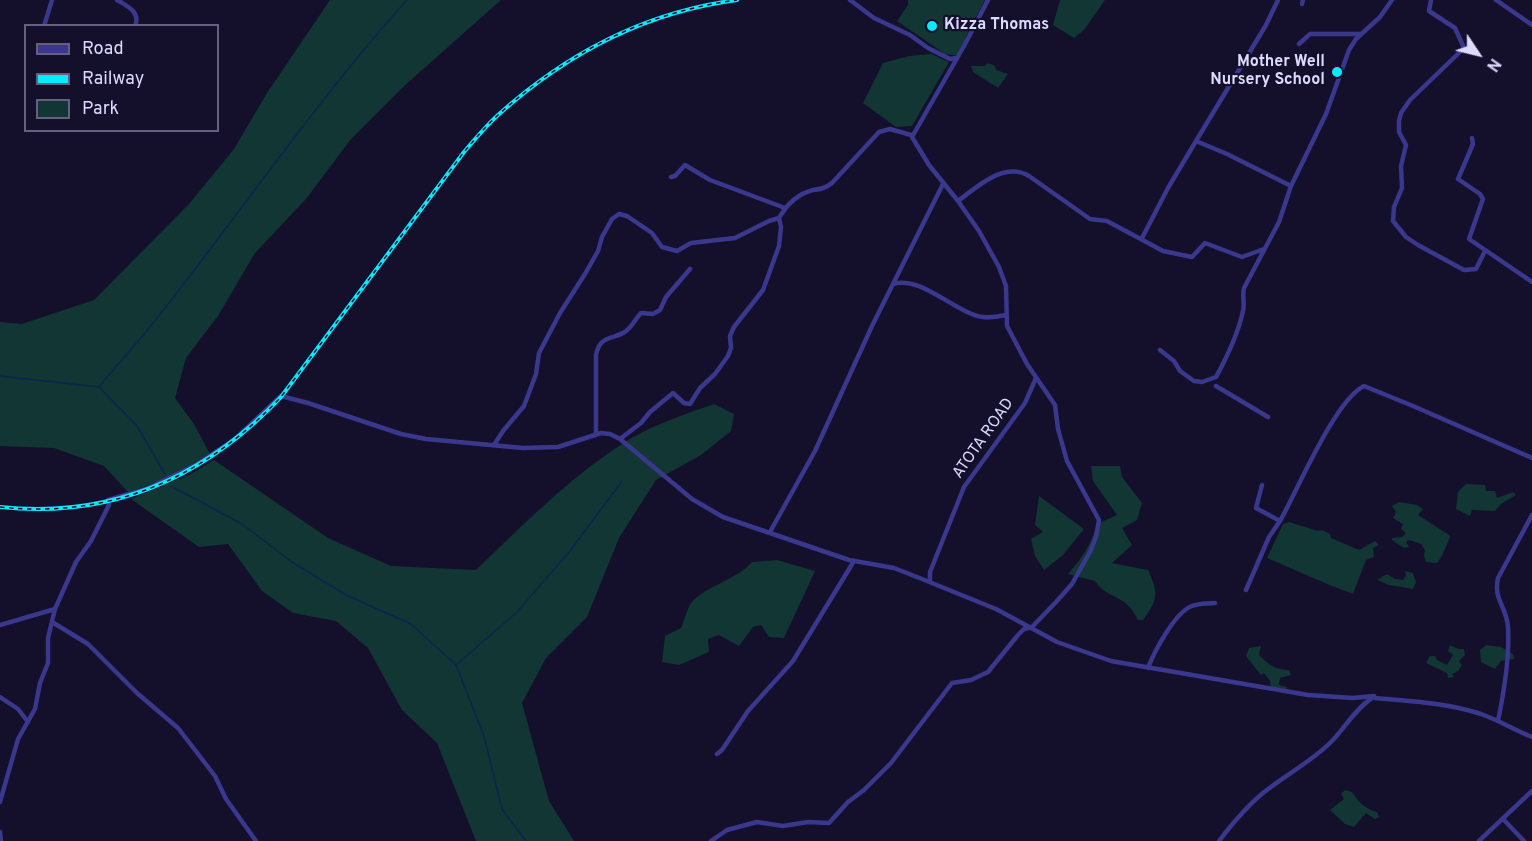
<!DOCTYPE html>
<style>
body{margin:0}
#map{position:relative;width:1532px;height:841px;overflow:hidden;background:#140f2b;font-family:Overpass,sans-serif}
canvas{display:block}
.legend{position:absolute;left:24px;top:24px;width:195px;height:108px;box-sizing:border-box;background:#140f2b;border:2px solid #646080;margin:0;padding:8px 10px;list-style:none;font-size:18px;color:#dddaff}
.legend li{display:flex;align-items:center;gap:12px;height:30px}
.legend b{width:30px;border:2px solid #646080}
.north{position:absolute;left:1448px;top:24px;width:60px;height:60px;-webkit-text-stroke:4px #140f2b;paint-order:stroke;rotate:125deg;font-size:16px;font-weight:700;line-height:24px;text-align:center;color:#dddaff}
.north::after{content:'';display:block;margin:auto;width:21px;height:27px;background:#dddaff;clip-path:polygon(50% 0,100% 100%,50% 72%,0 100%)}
</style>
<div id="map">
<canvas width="1532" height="841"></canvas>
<ul class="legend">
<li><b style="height:8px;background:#3a388d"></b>Road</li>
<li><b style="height:8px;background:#06ebff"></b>Railway</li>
<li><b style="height:16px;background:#123634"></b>Park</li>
</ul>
<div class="north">N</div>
</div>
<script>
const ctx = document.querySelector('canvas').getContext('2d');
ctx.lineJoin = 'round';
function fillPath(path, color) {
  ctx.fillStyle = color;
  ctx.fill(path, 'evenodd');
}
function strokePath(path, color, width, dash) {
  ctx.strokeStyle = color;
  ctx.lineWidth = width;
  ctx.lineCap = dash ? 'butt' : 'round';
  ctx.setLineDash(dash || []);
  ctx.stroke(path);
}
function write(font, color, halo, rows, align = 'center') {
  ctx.font = font + ' Overpass,sans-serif';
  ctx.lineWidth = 4.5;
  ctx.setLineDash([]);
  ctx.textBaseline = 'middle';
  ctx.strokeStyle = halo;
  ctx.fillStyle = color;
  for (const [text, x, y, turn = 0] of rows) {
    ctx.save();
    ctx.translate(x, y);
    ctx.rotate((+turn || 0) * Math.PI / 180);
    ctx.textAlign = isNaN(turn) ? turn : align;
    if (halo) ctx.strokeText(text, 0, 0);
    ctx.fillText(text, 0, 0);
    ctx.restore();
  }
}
fillPath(new Path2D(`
 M 330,0 L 501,0 L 403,87 L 351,139 L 306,199 L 255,253 L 218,316 L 186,358 L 175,398 L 194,424 L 210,454 C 184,471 157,483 128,492 L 104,466 L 54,448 L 0,446 L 0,322 L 22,324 L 94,300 L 189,204 L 234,149 L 267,93 Z
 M 908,0 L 985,0 L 967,34 L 958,56 L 945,54 L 897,21 L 908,5 Z
 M 1060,0 L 1105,0 L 1084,30 L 1074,38 L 1053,25 Z
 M 931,54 L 949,62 L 912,126 L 896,127 L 863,103 L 883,63 L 909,56 Z
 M 988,63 L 995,66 L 996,70 L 1008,74 L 998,88 L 973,72 L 971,66 L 984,66 Z
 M 714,404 L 734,414 L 731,431 L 701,455 L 656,480 L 619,538 L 587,617 L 546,658 L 522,703 L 549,801 L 574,841 L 476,841 L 437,743 L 402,710 L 368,648 L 336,621 L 293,613 L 262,591 L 228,544 L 199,547 L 131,499 L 191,474 L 214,460 L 328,538 L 391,566 L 476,570 C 522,526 568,479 622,444 C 649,426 683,415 714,404 Z
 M 1091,466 L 1120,466 L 1122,477 L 1142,503 L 1137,520 L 1122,528 L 1132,545 L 1112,563 L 1148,570 C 1159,594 1158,599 1143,620 L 1138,620 C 1125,592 1108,601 1095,581 L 1068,574 C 1082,558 1091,545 1097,524 L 1117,515 L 1093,481 Z
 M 1466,484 L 1485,485 L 1486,491 L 1495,491 L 1497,498 L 1513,492 L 1516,495 L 1501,504 L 1495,511 L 1472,510 L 1470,516 L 1456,509 L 1458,492 Z
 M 1039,496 L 1084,529 L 1063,555 L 1044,570 L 1035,556 L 1031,539 L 1043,532 L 1035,525 Z
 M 1399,502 L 1417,505 L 1423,509 L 1418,515 L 1449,535 L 1450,537 L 1442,556 L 1437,563 L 1426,562 L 1424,556 L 1425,550 L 1421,544 L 1409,540 L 1406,542 L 1409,547 L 1404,548 L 1392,540 L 1392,538 L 1402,537 L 1406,533 L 1401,529 L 1403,524 L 1393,518 L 1396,512 L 1392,506 Z
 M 1289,522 L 1318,531 L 1322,530 L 1330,534 L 1331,538 L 1359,550 L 1375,541 L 1379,545 L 1373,548 L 1374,557 L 1366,560 L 1353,594 C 1323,583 1296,570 1267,558 L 1283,524 Z
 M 777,560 L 815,571 L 784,638 L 769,637 L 761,625 L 753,627 L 739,646 L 719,635 L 708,639 L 709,652 L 679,665 L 662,662 L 665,636 L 681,628 C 684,621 686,612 690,605 C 700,588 737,580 752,562 Z
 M 1405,571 L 1413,573 L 1416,582 L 1413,589 L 1389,585 L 1377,580 L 1387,574 L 1395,579 L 1403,580 L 1406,576 Z
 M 1450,645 L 1458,649 L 1464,649 L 1465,655 L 1459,661 L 1462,665 L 1458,671 L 1452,674 L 1454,677 L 1448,678 L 1447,673 L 1426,663 L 1430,656 L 1435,656 L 1437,660 L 1447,665 L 1453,655 L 1448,651 Z
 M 1486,645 L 1501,647 L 1513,654 L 1514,659 L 1501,661 L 1495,669 L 1481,662 L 1480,650 Z
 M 1261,646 L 1259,655 C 1271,666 1273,669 1289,670 L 1291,675 L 1280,678 L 1279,685 L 1287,687 L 1286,691 L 1271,689 L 1270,681 L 1264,673 L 1261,675 L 1246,656 L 1249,648 Z
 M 1345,790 L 1352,792 C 1358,802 1366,809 1377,812 L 1379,817 L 1375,819 L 1366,813 L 1354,827 L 1345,824 L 1330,810 L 1344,799 L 1341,794 Z`), '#123634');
strokePath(new Path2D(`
 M 0,376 L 99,387 L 137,426 L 165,474
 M 99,387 C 115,367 133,348 149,328 C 236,220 313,104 407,0
 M 171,486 L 242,524 L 292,562 L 346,595 L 411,624 L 456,665 L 484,736 L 502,809 L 526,841
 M 456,665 L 517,612 L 570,551 L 622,481`), '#0a2550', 1.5);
strokePath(new Path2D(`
 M 117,0 C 127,6 141,12 135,26
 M 850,0 L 874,18 L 910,35 L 928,48 L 950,59 L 957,58
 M 1431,0 L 1429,11 L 1455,28 L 1464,48 L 1410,100 L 1401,113 L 1399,121 L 1399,132 L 1406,145 L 1401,166 L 1402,188 L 1394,207 L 1393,221 L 1406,237 L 1418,245 L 1464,270 L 1476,269 L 1485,251
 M 1496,0 L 1532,25
 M 1302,4 L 1303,0
 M 44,26 L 52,0
 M 1299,44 L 1310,34 L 1361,34
 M 1472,138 L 1473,144 L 1458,179 L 1480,194 L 1483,199 L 1469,239 L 1532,282
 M 1196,141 L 1266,25 L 1278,0
 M 671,177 L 675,176 L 685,165 L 710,180 L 785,208
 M 958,201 C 977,187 1004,161 1029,176 L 1090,219 L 1107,221 L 1163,251 L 1192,257 L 1205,243 L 1242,257 L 1264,249
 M 1142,238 L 1168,188 L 1196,141 L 1227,154 L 1291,186
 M 893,284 C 921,275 955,313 983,317 C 990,318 999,316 1006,315
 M 1160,350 L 1174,361 L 1180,371 L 1194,381 L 1202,382 L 1216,377 C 1227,357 1238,334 1243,311 C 1245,303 1242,296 1244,288 L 1279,222 L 1291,186 L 1326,114 L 1349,50 L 1356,39 L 1380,17 L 1392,0
 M 1216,386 L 1268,417
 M 596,434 L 596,355 C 600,335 612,340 625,332 C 632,327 636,318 641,313 L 653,314 L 660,310 L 666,297 L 690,269
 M 620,439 L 641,423 L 650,412 L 673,393 L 684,403 L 690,404 L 700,388 L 715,374 L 728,356 L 731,348 L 730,336 L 734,327 L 763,290 L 779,246 L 781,227 L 779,218 C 787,204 797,194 813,190 C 821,189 826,188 832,183 L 879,132 L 890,129 L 911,135
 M 494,445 L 503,431 L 524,406 L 536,374 L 539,353 L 560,313 L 585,274 L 598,251 L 602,237 L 612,219 L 619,214 L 627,216 L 652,233 L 662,247 L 677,251 L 691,243 L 735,238 L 769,221 L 779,218
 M 1262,485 L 1256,508 L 1280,521 C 1297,491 1335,400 1364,386 L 1413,406 L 1532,458
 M 770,532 L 815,451 L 872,326 L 943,184
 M 930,582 L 930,572 L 964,487 L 1025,403 L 1036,378
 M 1246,590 L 1269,537 L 1280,521
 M 52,622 L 88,644 L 137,693 L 178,728 L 215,776 L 226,799 L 256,841
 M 0,625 L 55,609
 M 1148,668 C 1154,652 1175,612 1192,606 C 1199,603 1208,604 1215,603
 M 0,697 L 18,709 L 28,722
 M 1498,721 C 1504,692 1510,658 1508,627 C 1507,607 1493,600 1498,578 L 1532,515
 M 717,754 L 722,750 L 748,711 L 793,661 L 854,561
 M 0,802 L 18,739 L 35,709 L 40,683 L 48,663 L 48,638 L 55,609 L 76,562 L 91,541 L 109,505 L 108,500 L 146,489 L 196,465 L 235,439 L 281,396 L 308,403 L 401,434 L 426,439 L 523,448 L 558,447 L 601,433 L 610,434 L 620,439 L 692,499 L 723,517 L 849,560 L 894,568 L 922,579 L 996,609 L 1057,642 L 1111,661 L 1308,695 L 1353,698 L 1374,696 L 1375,698 C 1410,701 1447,703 1481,714 C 1498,720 1515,730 1532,737
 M 1503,819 L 1524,841
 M 0,832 L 1,841
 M 711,841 L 727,830 L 757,822 L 783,826 L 808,822 L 829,823 L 848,802 L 864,790 L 891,763 L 952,683 L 971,680 L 988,672 L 1018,635 L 1024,629 L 1032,627 L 1056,602 L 1072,584 L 1091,550 L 1096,537 L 1099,520 L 1067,461 L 1058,429 L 1055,405 L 1027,364 L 1007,326 L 1006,286 L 999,267 L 979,231 L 958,201 L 929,165 L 912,137 L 964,46 L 988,0
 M 1219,841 C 1232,824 1246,807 1263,793 C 1285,775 1311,762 1331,742 C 1345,728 1355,709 1372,698
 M 1479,841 L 1532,791`), '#3a388d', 4.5);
const rail = new Path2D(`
 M 0,507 C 112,519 204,478 281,397 L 464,152 C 475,139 486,126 498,115 C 567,53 645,12 737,0`);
strokePath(rail, '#06ebff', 4);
strokePath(rail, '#140f2b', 1.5, [4.5]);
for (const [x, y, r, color] of [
 [932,26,6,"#06ebff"],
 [1337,72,6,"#06ebff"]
]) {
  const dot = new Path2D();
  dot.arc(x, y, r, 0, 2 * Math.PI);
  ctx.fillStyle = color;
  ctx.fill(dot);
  strokePath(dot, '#140f2b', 2);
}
write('bold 16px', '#dddaff', '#140f2b', [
 ["Kizza Thomas",944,26],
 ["Mother Well",1325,63,"right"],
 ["Nursery School",1325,81,"right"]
], 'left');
write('16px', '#dddaff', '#140f2b', [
 ["ATOTA ROAD",984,439,-55]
]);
</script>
